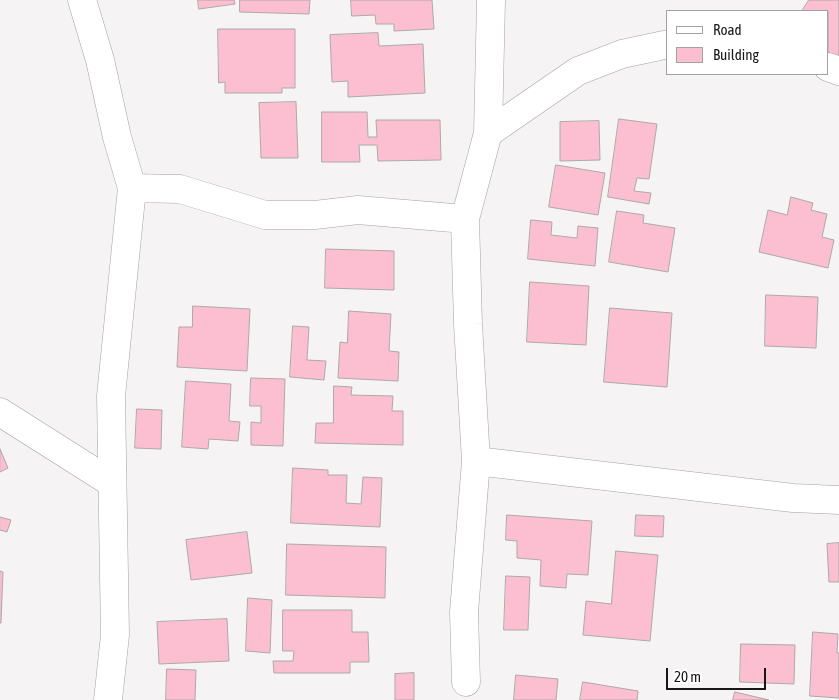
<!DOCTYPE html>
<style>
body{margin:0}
#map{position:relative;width:839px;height:700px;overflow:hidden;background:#f6f3f5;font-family:"Asap Condensed",sans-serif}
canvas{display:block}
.legend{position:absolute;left:666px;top:10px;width:162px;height:65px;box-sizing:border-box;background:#fff;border:1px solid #a3a2a3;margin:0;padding:6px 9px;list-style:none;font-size:15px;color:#181718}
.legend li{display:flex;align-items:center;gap:10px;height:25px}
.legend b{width:25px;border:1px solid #a3a2a3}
.scale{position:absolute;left:666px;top:668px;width:100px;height:22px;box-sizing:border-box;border:2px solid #181718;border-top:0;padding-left:6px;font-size:15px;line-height:18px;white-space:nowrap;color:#181718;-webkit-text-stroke:4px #fff;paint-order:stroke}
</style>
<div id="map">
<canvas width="839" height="700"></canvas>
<ul class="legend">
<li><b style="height:6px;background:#fff"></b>Road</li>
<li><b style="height:14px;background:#fbbfd1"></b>Building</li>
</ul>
<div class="scale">20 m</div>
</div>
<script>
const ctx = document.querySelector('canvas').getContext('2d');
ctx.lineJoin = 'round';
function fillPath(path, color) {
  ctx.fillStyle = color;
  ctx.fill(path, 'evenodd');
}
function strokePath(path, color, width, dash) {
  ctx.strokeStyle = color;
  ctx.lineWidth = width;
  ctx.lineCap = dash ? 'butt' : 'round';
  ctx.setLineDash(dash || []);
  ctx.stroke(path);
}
const building = new Path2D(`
 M 198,0 L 234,0 L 235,4 L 199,9 Z
 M 240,0 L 310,0 L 309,14 L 240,12 Z
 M 351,0 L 432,0 L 434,29 L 394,31 L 394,24 L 376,24 L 375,15 L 352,16 Z
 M 809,0 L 839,0 L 839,59 L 828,52 L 828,11 L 802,11 Z
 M 218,29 L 295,29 L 295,88 L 282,88 L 282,93 L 225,93 L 225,82 L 219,83 Z
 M 378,33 L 379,46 L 423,44 L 425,93 L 348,97 L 348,81 L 332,82 L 330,35 Z
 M 296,102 L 298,158 L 261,158 L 259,103 Z
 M 322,112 L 367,112 L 368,137 L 377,137 L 376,120 L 440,120 L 441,160 L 378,161 L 377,145 L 359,145 L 360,162 L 322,162 Z
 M 619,119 L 657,124 L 649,179 L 637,178 L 634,191 L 651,193 L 649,204 L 608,197 Z
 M 599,121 L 600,160 L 560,161 L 560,122 Z
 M 556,165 L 605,173 L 598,215 L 549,207 Z
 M 791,197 L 813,203 L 811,210 L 827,214 L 822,237 L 834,240 L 828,268 L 759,252 L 768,210 L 787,215 Z
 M 617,211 L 644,215 L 643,223 L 675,228 L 668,272 L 609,262 Z
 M 531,220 L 552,222 L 551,235 L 577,238 L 578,226 L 598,228 L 595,266 L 528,259 Z
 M 326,249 L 394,251 L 394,290 L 325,288 Z
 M 530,282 L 589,286 L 586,345 L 527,342 Z
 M 766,295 L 818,297 L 816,348 L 765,346 Z
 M 193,306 L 250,309 L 247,371 L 177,367 L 179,327 L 192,327 Z
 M 610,308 L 672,313 L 667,387 L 604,382 Z
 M 349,311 L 391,314 L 389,351 L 399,352 L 398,381 L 338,378 L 340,342 L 347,343 Z
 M 293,326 L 309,327 L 307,360 L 326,361 L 324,380 L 290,377 Z
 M 251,378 L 285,379 L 283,446 L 251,445 L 251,422 L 261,423 L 261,406 L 250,406 Z
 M 186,381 L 231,384 L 229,421 L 240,422 L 238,441 L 209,439 L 208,449 L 182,447 Z
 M 334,386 L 352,387 L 351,395 L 393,396 L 392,411 L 403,411 L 403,445 L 315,443 L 316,423 L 333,423 Z
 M 137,409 L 162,410 L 161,449 L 135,448 Z
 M 0,449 L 8,468 L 0,472 Z
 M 293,468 L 328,470 L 328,475 L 347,475 L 346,503 L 361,504 L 363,477 L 382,478 L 380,527 L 291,523 Z
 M 507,515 L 592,521 L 588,575 L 567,574 L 566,588 L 540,586 L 541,560 L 517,558 L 517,541 L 506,540 Z
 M 636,515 L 664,516 L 663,537 L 635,536 Z
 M 0,517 L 11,520 L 7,532 L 0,530 Z
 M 247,532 L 252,573 L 191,580 L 186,540 Z
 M 839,543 L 839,582 L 829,582 L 827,544 Z
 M 287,544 L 386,547 L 385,598 L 286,595 Z
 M 616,551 L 658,555 L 650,641 L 583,635 L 586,601 L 611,604 Z
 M 0,571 L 3,572 L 1,623 L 0,623 Z
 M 506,576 L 530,577 L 528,630 L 504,630 Z
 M 248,598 L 272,600 L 270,653 L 246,651 Z
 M 283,610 L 352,610 L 352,632 L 368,632 L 369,662 L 350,662 L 350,673 L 274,673 L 273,661 L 293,661 L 294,651 L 283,651 Z
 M 227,619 L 229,661 L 159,664 L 157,622 Z
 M 813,632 L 838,634 L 837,653 L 839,653 L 839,698 L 810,696 Z
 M 741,644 L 795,645 L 794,684 L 740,682 Z
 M 167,669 L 196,670 L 195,700 L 166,700 Z
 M 414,673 L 414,700 L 395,700 L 395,674 Z
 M 516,675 L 558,679 L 556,700 L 514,700 Z
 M 583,682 L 638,691 L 637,700 L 580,700 Z
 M 735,692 L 769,700 L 733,700 Z`);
fillPath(building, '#fbbfd1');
strokePath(building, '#ada8a9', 1);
const minor = new Path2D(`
 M 82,0 L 100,60 L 117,137 L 132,188 L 111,396 L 115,635 L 108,700
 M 828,67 L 839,71
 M 488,133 L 578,71 L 622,54 L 664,45 L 668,45
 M 132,188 L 180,189 L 265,215 L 315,215 L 358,210 L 465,219
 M 0,412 L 112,483
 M 476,461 L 793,498 L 839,500
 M 466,682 L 464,612 L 476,461 L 468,324 L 465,219 L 488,133 L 491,0`);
strokePath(minor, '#a5a1a4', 29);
strokePath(minor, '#fff', 28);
</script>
